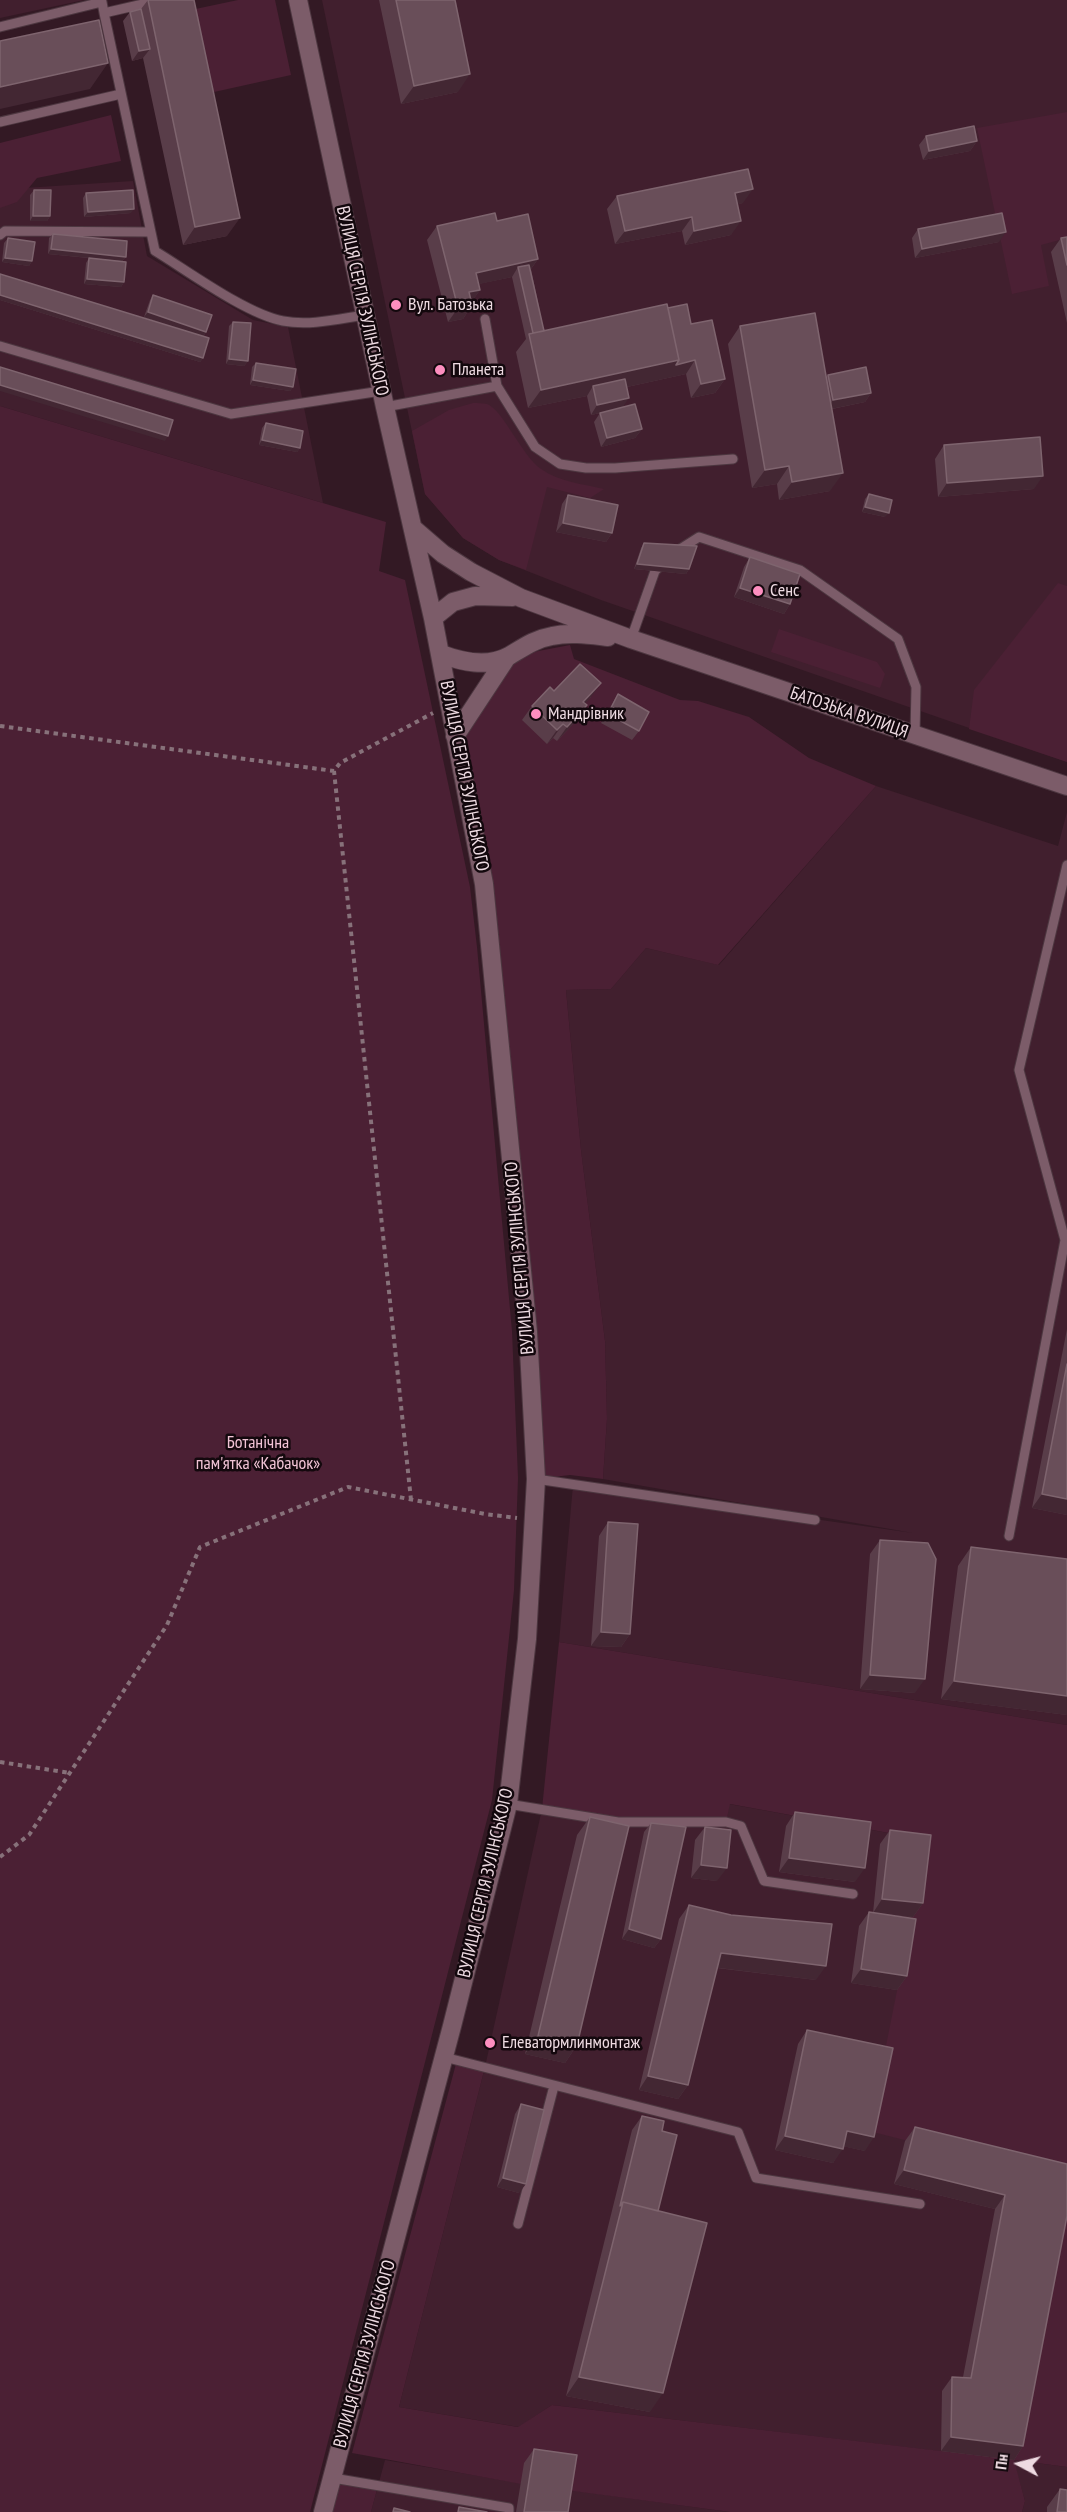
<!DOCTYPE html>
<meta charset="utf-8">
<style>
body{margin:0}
#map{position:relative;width:1067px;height:2512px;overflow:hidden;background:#331924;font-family:"PT Sans Narrow",sans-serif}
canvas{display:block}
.north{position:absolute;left:989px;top:2434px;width:60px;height:60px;-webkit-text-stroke:4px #13080d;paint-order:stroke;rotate:277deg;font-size:16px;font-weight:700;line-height:24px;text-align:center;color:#eedbe2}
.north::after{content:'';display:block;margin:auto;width:21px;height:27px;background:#eedbe2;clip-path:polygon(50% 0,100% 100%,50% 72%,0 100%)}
</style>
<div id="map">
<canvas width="1067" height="2512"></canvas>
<div class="north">Пн</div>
</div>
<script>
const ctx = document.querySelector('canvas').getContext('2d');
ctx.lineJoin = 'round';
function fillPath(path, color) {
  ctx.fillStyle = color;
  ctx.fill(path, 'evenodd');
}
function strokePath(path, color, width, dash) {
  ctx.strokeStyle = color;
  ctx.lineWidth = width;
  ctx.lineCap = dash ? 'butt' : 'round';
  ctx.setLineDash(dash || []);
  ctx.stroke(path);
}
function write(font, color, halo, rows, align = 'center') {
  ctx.font = font + ' "PT Sans Narrow",sans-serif';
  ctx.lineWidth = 5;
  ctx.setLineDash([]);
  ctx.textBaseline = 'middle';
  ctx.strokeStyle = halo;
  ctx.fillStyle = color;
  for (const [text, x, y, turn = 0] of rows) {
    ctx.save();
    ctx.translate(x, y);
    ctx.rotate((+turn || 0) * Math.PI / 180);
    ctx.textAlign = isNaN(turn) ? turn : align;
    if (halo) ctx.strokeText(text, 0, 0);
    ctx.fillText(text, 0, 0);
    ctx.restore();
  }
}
fillPath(new Path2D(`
 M 0,0 L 84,0 L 0,18 Z
 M 322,0 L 1067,0 L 1067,762 L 601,600 L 499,560 L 463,538 L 425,494 Z
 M 133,181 L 147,256 L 253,320 L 288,327 L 323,503 L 0,406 L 0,196 L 24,188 Z
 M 876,786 L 1058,846 L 1067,812 L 1067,1725 L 559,1642 L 573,1485 L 913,1533 L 603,1479 L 607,1419 L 605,1341 L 581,1150 L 566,990 L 611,989 L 646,948 L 719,965 Z
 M 729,1804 L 927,1840 L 884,2062 L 1067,2181 L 1014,2460 L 1067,2467 L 1067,2512 L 1022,2512 L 1025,2501 L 1013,2460 L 552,2405 L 519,2427 L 399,2407 L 485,2067 L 542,1809 L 726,1822 Z
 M 385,2460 L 520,2483 L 730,2512 L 371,2512 Z`), '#411f2e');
fillPath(new Path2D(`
 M 238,0 L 275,0 L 291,75 L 205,94 L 186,11 Z
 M 1067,112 L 1067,238 L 1041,245 L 1049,286 L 1012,294 L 977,128 Z
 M 111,115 L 121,161 L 37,178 L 17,202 L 0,208 L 0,143 Z
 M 473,403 C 477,403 483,403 487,404 C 503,410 522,456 541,469 C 560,482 583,484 604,489 L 590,498 L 547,487 L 526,570 L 499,560 L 463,538 L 425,494 L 412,431 L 449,410 Z
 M 0,406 L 386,522 L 379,571 L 405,580 L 470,887 L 477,947 L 512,1331 L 518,1478 L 514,1590 L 492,1800 L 310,2512 L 0,2512 Z
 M 1058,583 L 1067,586 L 1067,762 L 969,729 L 974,690 Z
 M 779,629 L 877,662 L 885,674 L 880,688 L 771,652 Z
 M 570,645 L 574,659 L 680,700 L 698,701 L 749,717 L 809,758 L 876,786 L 718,965 L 646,948 L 611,989 L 566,990 L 581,1150 L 605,1341 L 607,1419 L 603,1479 L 570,1475 L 536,1479 L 492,945 L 455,736 L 507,657 Z
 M 559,1642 L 1067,1725 L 1067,2467 L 1014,2460 L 1025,2501 L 1022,2512 L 730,2512 L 521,2484 L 352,2453 L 457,2060 L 485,2067 L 399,2407 L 518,2427 L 552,2405 L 941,2451 L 1066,2181 L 869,2131 L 927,1840 L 730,1804 L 726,1822 L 618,1822 L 542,1809 Z
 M 333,2478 L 378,2486 L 371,2512 L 323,2512 Z`), '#4b2034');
const service = new Path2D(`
 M 160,0 L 104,13 L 155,251 C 188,271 246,314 283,321 C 310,326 338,319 365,315
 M 0,27 L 102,2 L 104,13
 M 0,122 L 121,94
 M 0,235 L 5,231 L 151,232
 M 485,319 L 497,386 L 535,447 L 560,464 L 586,468 L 615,468 L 733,459
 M 0,346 L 231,414 L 381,391
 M 385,407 L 497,386
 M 677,551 L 699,537 L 800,570 L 898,639 L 916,687 L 915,735
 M 631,639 L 655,571 L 662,564
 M 536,1479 L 815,1520
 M 1009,1536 L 1065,1240 L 1019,1070 L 1067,865
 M 508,1804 L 618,1822 L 726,1822 L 741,1826 L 764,1881 L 853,1894
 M 444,2057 L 738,2132 L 756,2178 L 920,2204
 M 518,2224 L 554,2086
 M 333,2478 L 509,2508 L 509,2512`);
const tertiary = new Path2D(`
 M 298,0 L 385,407 L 433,618 L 484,884 L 528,1332 L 536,1479 L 527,1639 L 508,1804 L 452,2026 L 323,2512
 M 414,529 L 443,554 L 471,572 L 521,598 L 631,639 L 1067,786
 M 433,618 L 453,602 L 475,596 L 513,597
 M 441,654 C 462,662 487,668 509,656 C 524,647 535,639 552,636 C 570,632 590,635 608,637
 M 455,736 L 507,657`);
strokePath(service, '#4d3740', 11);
strokePath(tertiary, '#4d3740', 20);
strokePath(new Path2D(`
 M 0,726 L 334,771
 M 411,1500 L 334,771 L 340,763 L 433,713
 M 0,1762 L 70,1773
 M 0,1857 L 29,1835 L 167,1625 L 200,1547 L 348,1487 L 485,1514 L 517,1518`), '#87717a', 4, [4.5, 4.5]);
strokePath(service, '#7c5c69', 9);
strokePath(tertiary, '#7c5c69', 18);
fillPath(new Path2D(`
 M 148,0 L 227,236 L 183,245 L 143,58 L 132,61 L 123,21 L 130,12 L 141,9 Z
 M 379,0 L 455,0 L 458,92 L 401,104 Z
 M 926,136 L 977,141 L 970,151 L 923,160 L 919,145 Z
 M 34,190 L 50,216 L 47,221 L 30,221 L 30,195 Z
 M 86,193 L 131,213 L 84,217 L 83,198 Z
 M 617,196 L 743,203 L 737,204 L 731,235 L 685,245 L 682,231 L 615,244 L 607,209 Z
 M 497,221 L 538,259 L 531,269 L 544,331 L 668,308 L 691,324 L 725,379 L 715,393 L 691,398 L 686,374 L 627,387 L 623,407 L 642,429 L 635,438 L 601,447 L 594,422 L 600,413 L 605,412 L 591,415 L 587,396 L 528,408 L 516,352 L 526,339 L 512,277 L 478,284 L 480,290 L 472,301 L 472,305 L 463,319 L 448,322 L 427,240 L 437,226 Z
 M 918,229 L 999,242 L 915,258 L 912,238 Z
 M 53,234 L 126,257 L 122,261 L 124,282 L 121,287 L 84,284 L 86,263 L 89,258 L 119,261 L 48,254 L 49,238 Z
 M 1067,237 L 1067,323 L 1051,252 L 1061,238 Z
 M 8,238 L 32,261 L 29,266 L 2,262 L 4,243 Z
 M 0,274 L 186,331 L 144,317 L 150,300 L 153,295 L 206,332 L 203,337 L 203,358 L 200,362 L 0,300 Z
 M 233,322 L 248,361 L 244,366 L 226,364 L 229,326 Z
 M 740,326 L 826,378 L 828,375 L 871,393 L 865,402 L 832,409 L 830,491 L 779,500 L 777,484 L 752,488 L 728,344 Z
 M 256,363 L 293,387 L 290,391 L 250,385 L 252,367 Z
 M 266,423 L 300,448 L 297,452 L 259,445 L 262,428 Z
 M 944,445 L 1034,489 L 938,497 L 935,459 Z
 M 869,494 L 885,517 L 862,512 L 865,499 Z
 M 568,495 L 612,533 L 606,542 L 556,532 L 562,504 Z
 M 644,543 L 689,569 L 686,574 L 634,569 L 641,548 Z
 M 750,557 L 790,604 L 784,614 L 734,597 L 744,567 Z
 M 554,691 L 591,697 L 585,703 L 587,705 L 578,719 L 557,741 L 553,738 L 547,744 L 522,720 L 532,706 Z
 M 618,694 L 639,731 L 632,740 L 601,723 L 612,704 Z
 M 1067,1329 L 1067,1515 L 1032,1508 Z
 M 608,1522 L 630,1634 L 621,1647 L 591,1646 L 599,1536 Z
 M 880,1540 L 915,1693 L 860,1689 L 870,1554 Z
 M 971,1547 L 1067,1559 L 1067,1715 L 941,1699 L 958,1566 Z
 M 795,1812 L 855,1882 L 779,1872 L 786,1826 Z
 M 590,1817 L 577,2045 L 565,2063 L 525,2054 L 577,1835 Z
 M 651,1823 L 661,1939 L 654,1948 L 622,1939 L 644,1832 Z
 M 705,1827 L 717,1881 L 691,1878 L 695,1840 Z
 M 890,1830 L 923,1903 L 913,1917 L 873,1913 L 880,1844 Z
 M 689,1905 L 816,1980 L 717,1968 L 688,2085 L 678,2099 L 639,2090 L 679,1919 Z
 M 869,1912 L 907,1976 L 897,1990 L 851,1983 L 859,1926 Z
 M 807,2030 L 865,2151 L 843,2146 L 833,2163 L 775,2150 L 798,2044 Z
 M 521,2104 L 519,2193 L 497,2187 L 515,2114 Z
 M 642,2116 L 662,2131 L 650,2412 L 566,2396 L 632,2130 Z
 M 915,2127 L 1067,2164 L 1023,2446 L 1014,2460 L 941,2451 L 942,2391 L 952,2377 L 963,2377 L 995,2209 L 894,2184 L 905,2141 Z
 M 534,2449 L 568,2512 L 516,2512 L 524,2463 Z
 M 1060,2489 L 1067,2512 L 1047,2512 L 1047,2507 Z`), '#593d49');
fillPath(new Path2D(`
 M 150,49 L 143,58 L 132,61 L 139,51 Z
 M 108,63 L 90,89 L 0,109 L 0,87 Z
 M 470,74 L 458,92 L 401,104 L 414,86 Z
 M 977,141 L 970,151 L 923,160 L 929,151 Z
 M 753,189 L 743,203 L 725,207 L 735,193 Z
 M 134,209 L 131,213 L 84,217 L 88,212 Z
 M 33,216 L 50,216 L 47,221 L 30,221 Z
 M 692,217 L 682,231 L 615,244 L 625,231 Z
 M 240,218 L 227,236 L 183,245 L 195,227 Z
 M 741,221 L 731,235 L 685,245 L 694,231 Z
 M 1006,232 L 999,242 L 915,258 L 922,249 Z
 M 51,249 L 126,257 L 122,261 L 48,254 Z
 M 5,258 L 32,261 L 29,266 L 2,262 Z
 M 538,259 L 528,273 L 518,267 L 512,277 L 466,287 L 476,273 Z
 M 87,279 L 124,282 L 121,287 L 84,284 Z
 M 480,290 L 470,304 L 469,292 Z
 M 0,295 L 203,358 L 200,362 L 0,300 Z
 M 472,305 L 463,319 L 448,322 L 458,308 Z
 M 148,312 L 206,332 L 203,337 L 144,317 Z
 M 229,359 L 248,361 L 244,366 L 226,364 Z
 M 679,360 L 695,360 L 686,374 L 595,394 L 593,386 L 587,396 L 528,408 L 541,390 Z
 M 725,379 L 715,393 L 691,398 L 701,384 Z
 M 253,380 L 293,387 L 290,391 L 250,385 Z
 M 0,385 L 168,436 L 165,441 L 0,391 Z
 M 871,393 L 865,402 L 826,410 L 833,400 Z
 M 629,398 L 622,408 L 591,415 L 597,405 Z
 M 642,429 L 635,438 L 601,447 L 607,438 Z
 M 262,440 L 300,448 L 297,452 L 259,445 Z
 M 789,466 L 777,484 L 752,488 L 765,470 Z
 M 843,473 L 830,491 L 779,500 L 792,482 Z
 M 1043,476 L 1034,489 L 938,497 L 947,483 Z
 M 865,507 L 889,513 L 885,517 L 862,512 Z
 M 563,523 L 612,533 L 606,542 L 556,532 Z
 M 637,564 L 689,569 L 686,574 L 634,569 Z
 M 740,588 L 790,604 L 784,614 L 734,597 Z
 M 601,683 L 591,697 L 574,716 L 583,702 Z
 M 587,705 L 578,719 L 557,741 L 567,727 Z
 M 563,724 L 553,738 L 547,744 L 557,730 Z
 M 1042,1494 L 1067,1499 L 1067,1515 L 1032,1508 Z
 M 601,1632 L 630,1634 L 621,1647 L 591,1646 Z
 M 870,1675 L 925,1679 L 915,1693 L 860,1689 Z
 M 954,1681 L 1067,1696 L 1067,1715 L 941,1699 Z
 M 789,1858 L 865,1868 L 855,1882 L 779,1872 Z
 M 701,1865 L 727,1868 L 717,1881 L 691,1878 Z
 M 882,1899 L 923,1903 L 913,1917 L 873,1913 Z
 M 629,1929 L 661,1939 L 654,1948 L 622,1939 Z
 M 721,1953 L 826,1966 L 816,1980 L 711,1967 Z
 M 861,1969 L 907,1976 L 897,1990 L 851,1983 Z
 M 538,2036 L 577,2045 L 565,2063 L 525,2054 Z
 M 648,2076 L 688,2085 L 678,2099 L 639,2090 Z
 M 847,2131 L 874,2137 L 865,2151 L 837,2145 Z
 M 785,2136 L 843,2149 L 833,2163 L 775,2150 Z
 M 904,2170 L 1005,2195 L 995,2209 L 894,2184 Z
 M 503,2178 L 526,2184 L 519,2193 L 497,2187 Z
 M 579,2377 L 663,2393 L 650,2412 L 566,2396 Z
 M 951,2437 L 1023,2446 L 1014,2460 L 941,2451 Z`), '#432733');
const building = new Path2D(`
 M 148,0 L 194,0 L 240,218 L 195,227 Z
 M 396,0 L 455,0 L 470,74 L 414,86 Z
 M 141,9 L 150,49 L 139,51 L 130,12 Z
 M 99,20 L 108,63 L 0,87 L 0,41 Z
 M 974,126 L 977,141 L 929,151 L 926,136 Z
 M 748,169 L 753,189 L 735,193 L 741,221 L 694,231 L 692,217 L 625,231 L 617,196 Z
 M 34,190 L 51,190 L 50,216 L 33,216 Z
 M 133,190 L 134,209 L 88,212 L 86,193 Z
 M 495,213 L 497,221 L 528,214 L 538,259 L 476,273 L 480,290 L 469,292 L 472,305 L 458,308 L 437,226 Z
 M 1002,213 L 1006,232 L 922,249 L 918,229 Z
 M 53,234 L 127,241 L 126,257 L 51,249 Z
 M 1067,237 L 1067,265 L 1061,238 Z
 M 8,238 L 35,242 L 32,261 L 5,258 Z
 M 89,258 L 126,262 L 124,282 L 87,279 Z
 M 529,265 L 544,331 L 533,333 L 518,267 Z
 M 0,274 L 209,338 L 203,358 L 0,295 Z
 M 153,295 L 212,315 L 206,332 L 148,312 Z
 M 667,304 L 679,360 L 541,390 L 529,334 Z
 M 687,304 L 691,324 L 712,320 L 725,379 L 701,384 L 695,360 L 676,365 L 679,360 L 668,308 Z
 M 815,313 L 843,473 L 792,482 L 789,466 L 765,470 L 740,326 Z
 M 233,322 L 251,323 L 248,361 L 229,359 Z
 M 256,363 L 296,369 L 293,387 L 253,380 Z
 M 0,367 L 173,420 L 168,436 L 0,385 Z
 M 866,367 L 871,393 L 833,400 L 828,375 Z
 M 625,379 L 629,398 L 597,405 L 593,386 Z
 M 635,404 L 642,429 L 607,438 L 600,413 Z
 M 266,423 L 303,431 L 300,448 L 262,440 Z
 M 1040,437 L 1043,476 L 947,483 L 944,445 Z
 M 869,494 L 892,500 L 889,513 L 865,507 Z
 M 568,495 L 618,505 L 612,533 L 563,523 Z
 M 644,543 L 697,546 L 689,569 L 637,564 Z
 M 750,557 L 800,574 L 790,604 L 740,588 Z
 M 580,664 L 601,683 L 583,702 L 587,705 L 567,727 L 563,724 L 557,730 L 532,706 L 550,687 L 554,691 Z
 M 618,694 L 649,712 L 639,731 L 608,714 Z
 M 1067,1364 L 1067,1499 L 1042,1494 Z
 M 608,1522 L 638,1524 L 630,1634 L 601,1632 Z
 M 880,1540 L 928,1543 L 936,1559 L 925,1679 L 870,1675 Z
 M 971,1547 L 1067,1559 L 1067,1696 L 954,1681 Z
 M 795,1812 L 871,1822 L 865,1868 L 789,1858 Z
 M 590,1817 L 629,1826 L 577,2045 L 538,2036 Z
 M 651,1823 L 686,1827 L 661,1939 L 629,1929 Z
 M 705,1827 L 731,1830 L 727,1868 L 701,1865 Z
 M 890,1830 L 931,1835 L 923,1903 L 882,1899 Z
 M 689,1905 L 731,1915 L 832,1924 L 826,1966 L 721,1953 L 688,2085 L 648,2076 Z
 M 869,1912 L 916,1919 L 907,1976 L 861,1969 Z
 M 807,2030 L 893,2048 L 874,2137 L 847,2131 L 843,2149 L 785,2136 Z
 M 521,2104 L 544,2110 L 526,2184 L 503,2178 Z
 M 642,2116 L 664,2121 L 662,2131 L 677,2135 L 658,2211 L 623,2202 L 620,2206 Z
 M 915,2127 L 1067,2164 L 1067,2216 L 1023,2446 L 951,2437 L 952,2377 L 971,2378 L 1005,2195 L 904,2170 Z
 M 623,2202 L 707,2223 L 663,2393 L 579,2377 Z
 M 534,2449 L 577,2455 L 568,2512 L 524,2512 Z
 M 1060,2489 L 1067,2490 L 1067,2512 L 1057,2512 Z
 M 459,2507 L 487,2512 L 458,2512 Z
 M 394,2508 L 410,2512 L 393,2512 Z`);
fillPath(building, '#694e59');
strokePath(building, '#7e646e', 1.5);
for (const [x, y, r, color] of [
 [396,305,6,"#fd8ebf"],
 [440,370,6,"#fd8ebf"],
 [758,591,6,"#fd8ebf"],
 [536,714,6,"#fd8ebf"],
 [490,2043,6,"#fd8ebf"]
]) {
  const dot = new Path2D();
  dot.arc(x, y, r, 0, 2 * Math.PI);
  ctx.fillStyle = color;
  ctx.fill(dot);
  strokePath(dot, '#13080d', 2);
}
write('18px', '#eedbe2', '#13080d', [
 ["ВУЛИЦЯ СЕРГІЯ ЗУЛІНСЬКОГО",362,301,78],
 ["БАТОЗЬКА ВУЛИЦЯ",849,713,19],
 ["ВУЛИЦЯ СЕРГІЯ ЗУЛІНСЬКОГО",464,776,79],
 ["ВУЛИЦЯ СЕРГІЯ ЗУЛІНСЬКОГО",520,1258,-95],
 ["ВУЛИЦЯ СЕРГІЯ ЗУЛІНСЬКОГО",486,1883,-77],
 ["ВУЛИЦЯ СЕРГІЯ ЗУЛІНСЬКОГО",365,2354,-75]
]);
write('18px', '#eedbe2', '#13080d', [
 ["Вул. Батозька",408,305],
 ["Планета",452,370],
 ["Сенс",770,591],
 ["Мандрівник",548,714],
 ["Елеватормлинмонтаж",502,2043]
], 'left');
write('18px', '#f1c3d5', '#13080d', [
 ["Ботанічна",258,1443],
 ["пам'ятка «Кабачок»",258,1464]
]);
</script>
